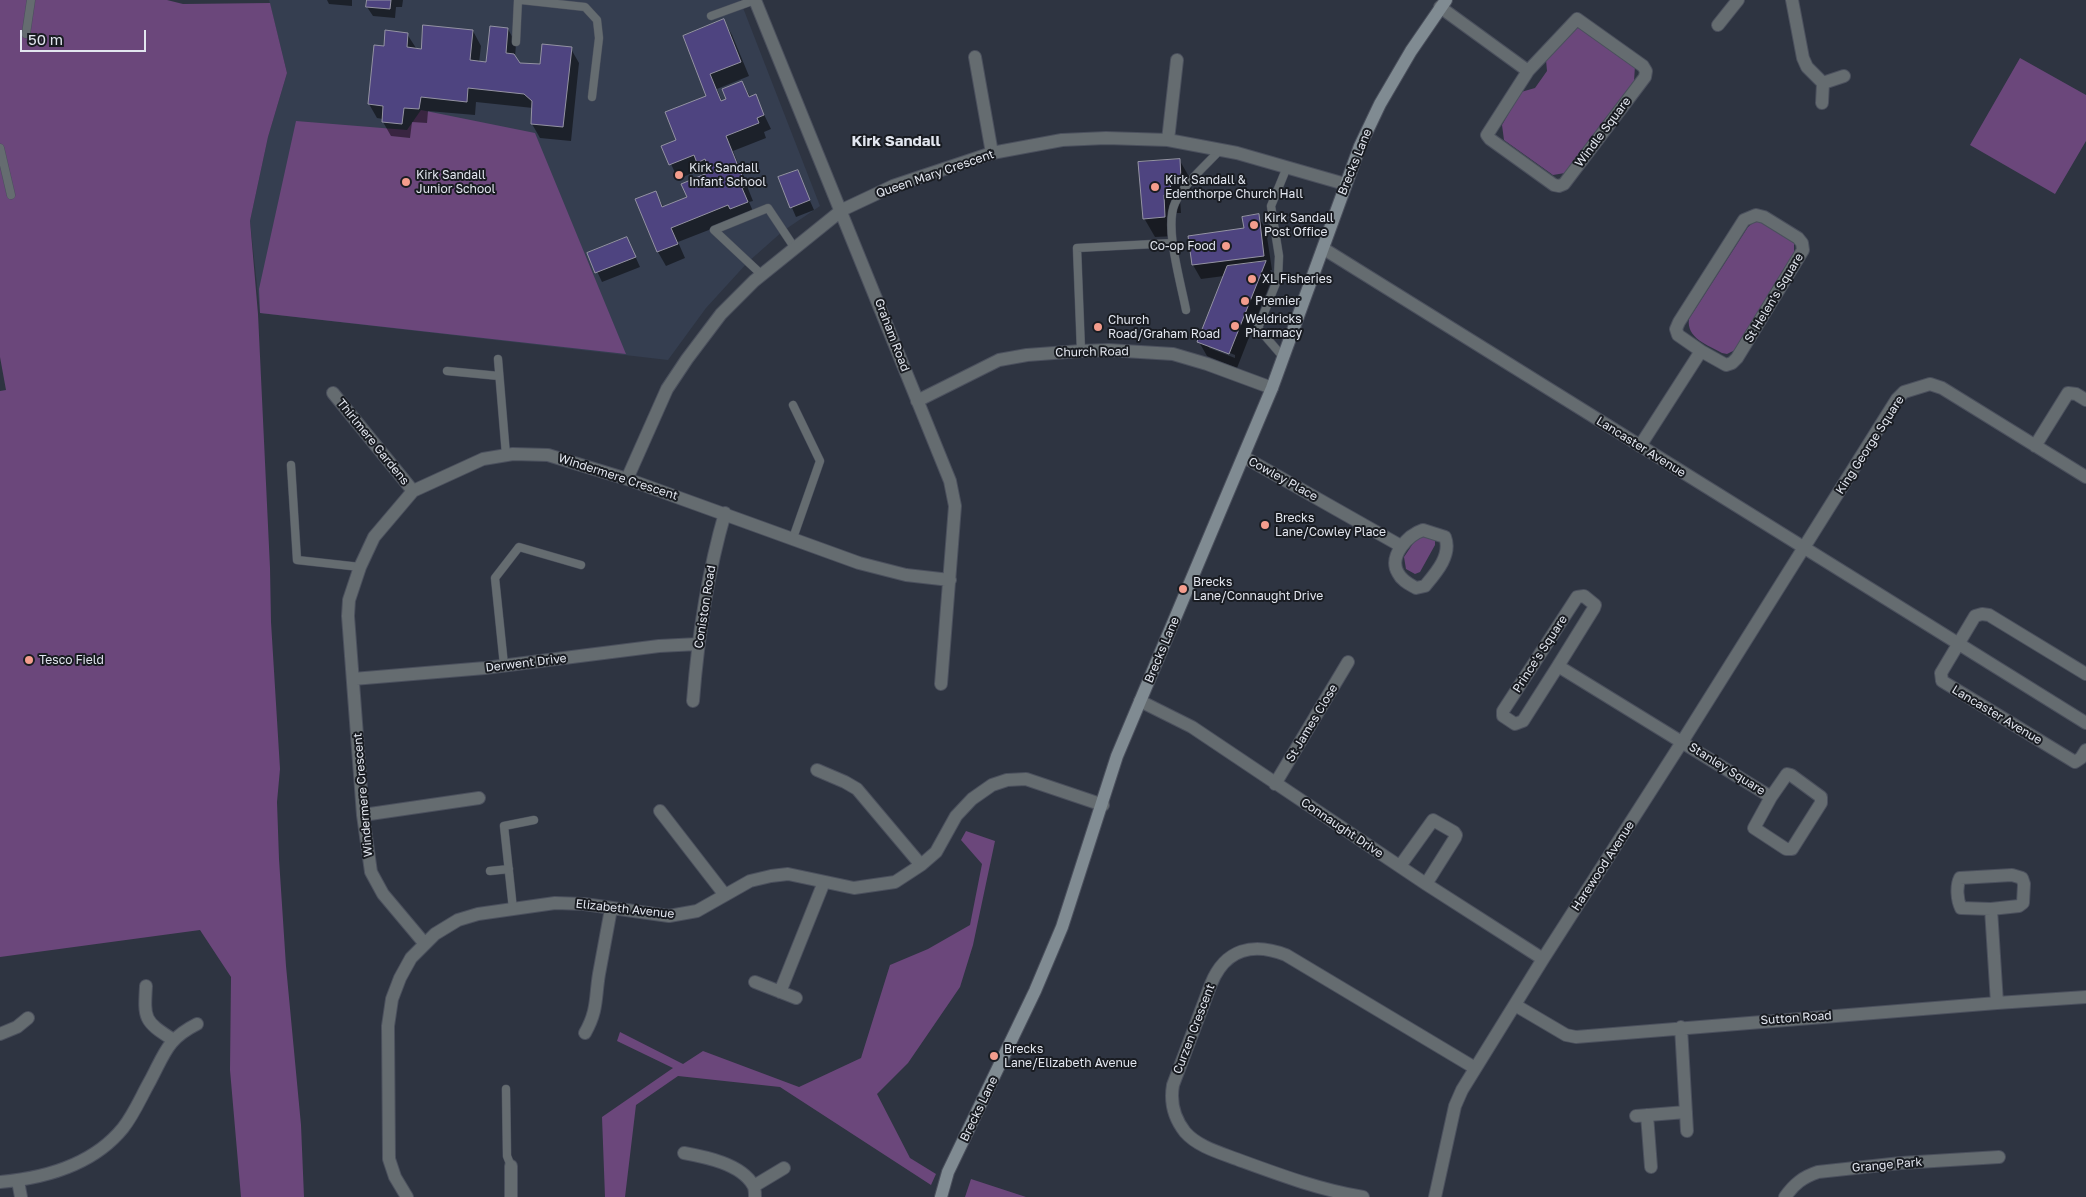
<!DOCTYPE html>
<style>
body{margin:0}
#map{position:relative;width:2086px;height:1197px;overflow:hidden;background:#2e3441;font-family:"Golos Text",sans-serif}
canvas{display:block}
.scale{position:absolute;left:20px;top:30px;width:126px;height:22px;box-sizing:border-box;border:2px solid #e2e6ef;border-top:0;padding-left:6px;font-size:15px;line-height:18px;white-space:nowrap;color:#e2e6ef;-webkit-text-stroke:4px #191c22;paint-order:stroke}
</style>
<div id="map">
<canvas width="2086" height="1197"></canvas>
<div class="scale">50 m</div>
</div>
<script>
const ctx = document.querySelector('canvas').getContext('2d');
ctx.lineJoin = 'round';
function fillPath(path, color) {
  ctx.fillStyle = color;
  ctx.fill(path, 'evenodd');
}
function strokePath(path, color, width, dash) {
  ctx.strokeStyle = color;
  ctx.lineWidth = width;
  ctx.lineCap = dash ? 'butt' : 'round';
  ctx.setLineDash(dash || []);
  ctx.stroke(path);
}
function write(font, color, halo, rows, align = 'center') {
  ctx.font = font + ' "Golos Text",sans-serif';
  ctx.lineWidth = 4;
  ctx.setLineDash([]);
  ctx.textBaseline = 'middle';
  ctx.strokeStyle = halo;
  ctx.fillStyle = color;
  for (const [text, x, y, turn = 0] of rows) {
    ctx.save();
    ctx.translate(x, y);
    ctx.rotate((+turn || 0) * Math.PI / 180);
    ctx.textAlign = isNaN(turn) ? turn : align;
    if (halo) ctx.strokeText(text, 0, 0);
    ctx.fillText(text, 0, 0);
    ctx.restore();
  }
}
fillPath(new Path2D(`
 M 269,0 L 740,0 L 820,206 L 783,231 L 748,262 L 706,308 L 668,360 L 260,313 L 250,221 L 268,137 L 287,73 Z`), '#353e50');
fillPath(new Path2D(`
 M 0,0 L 167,0 L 183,4 L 270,3 L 287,73 L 268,137 L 250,221 L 258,314 L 270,568 L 271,622 L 280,769 L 277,802 L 279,859 L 286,966 L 301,1125 L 304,1197 L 241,1197 L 230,1070 L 231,977 L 200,930 L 0,957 L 0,391 L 6,390 L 0,357 Z
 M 1575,28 L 1580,28 L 1635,66 L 1634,81 L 1565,173 L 1553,175 L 1504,140 L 1502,125 L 1521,92 L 1535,88 L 1547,71 L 1546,60 Z
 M 2020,58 L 2086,95 L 2086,141 L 2055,194 L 1970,145 Z
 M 421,110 L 535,133 L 626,354 L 260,313 L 259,289 L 296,121 L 407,130 Z
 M 1759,221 L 1794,243 L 1794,256 L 1735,350 L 1727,354 L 1722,353 C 1708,345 1686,338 1689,319 L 1748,227 L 1754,222 Z
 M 1418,536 L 1431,536 L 1435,540 L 1435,545 L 1420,572 L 1415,574 L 1406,569 L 1404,557 Z
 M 966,831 L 995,841 L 973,945 L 960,987 L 908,1063 L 877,1094 L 910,1158 L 936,1174 L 931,1185 L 780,1087 L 678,1076 L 636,1105 L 625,1197 L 605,1197 L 602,1117 L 673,1068 L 617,1041 L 620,1032 L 683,1064 L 703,1051 L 799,1087 L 861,1058 L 890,965 L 928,949 L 970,925 L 982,864 L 961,840 Z
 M 971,1179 L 1026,1197 L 965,1197 Z`), '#6b477b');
fillPath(new Path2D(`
 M 327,0 L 352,0 L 352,6 L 329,4 Z
 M 368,0 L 403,0 L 402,7 L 396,7 L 395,18 L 373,16 L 367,7 Z
 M 724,21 L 732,35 L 749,76 L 717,89 L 722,101 L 728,99 L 742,82 L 751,98 L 755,96 L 771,129 L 764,132 L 766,138 L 733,151 L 753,201 L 749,202 L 755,216 L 737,219 L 678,242 L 685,258 L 666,266 L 658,252 L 637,199 L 655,192 L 664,208 L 688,198 L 705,175 L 702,169 L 678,179 L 663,147 L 678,141 L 708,96 L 684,37 Z
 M 508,29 L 516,44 L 515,57 L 520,64 L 541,66 L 571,49 L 579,63 L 571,141 L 540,138 L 532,124 L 533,108 L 476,102 L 475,115 L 428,111 L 427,123 L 412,122 L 410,138 L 391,136 L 383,122 L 383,119 L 377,118 L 369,104 L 385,47 L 407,34 L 416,48 L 422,50 L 473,31 L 481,46 L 479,63 L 487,63 Z
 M 1180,161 L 1191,180 L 1192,198 L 1180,199 L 1181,213 L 1174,213 L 1176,236 L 1155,237 L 1144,218 Z
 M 797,171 L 814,210 L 796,217 L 779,178 Z
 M 1258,216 L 1266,230 L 1272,270 L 1270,270 L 1273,276 L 1237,368 L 1207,356 L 1199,342 L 1224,276 L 1201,279 L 1193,265 L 1189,237 L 1245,229 ZM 1209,345 L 1235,355 L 1235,358 L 1209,348 Z
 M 627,238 L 640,267 L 602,282 L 589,254 Z`), '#0007');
const building = new Path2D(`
 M 367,0 L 391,0 L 390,9 L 366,7 Z
 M 724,19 L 741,62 L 710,74 L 721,101 L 726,99 L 722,89 L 742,81 L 749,97 L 756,94 L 764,115 L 757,118 L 759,123 L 726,136 L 746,186 L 742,188 L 748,202 L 730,209 L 728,205 L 671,228 L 678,244 L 657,252 L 635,199 L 656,191 L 662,207 L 687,197 L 681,184 L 710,172 L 705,159 L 697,163 L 694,155 L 669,165 L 661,146 L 676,140 L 665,112 L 706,96 L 683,36 Z
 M 423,25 L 473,30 L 470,60 L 486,62 L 490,26 L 508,28 L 506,53 L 514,54 L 520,63 L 540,64 L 542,44 L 572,47 L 563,127 L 531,124 L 532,101 L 524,94 L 468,88 L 467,102 L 421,97 L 419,109 L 404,108 L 402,124 L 382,122 L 383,106 L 368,104 L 374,45 L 384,46 L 385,30 L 408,33 L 407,47 L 421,49 Z
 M 1180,159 L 1181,179 L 1170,180 L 1171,194 L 1164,195 L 1165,217 L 1143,219 L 1138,162 Z
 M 798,170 L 810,200 L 790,208 L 778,177 Z
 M 1259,214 L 1264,256 L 1192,265 L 1188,236 L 1244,228 L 1242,217 Z
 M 627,237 L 636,257 L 595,273 L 587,253 Z
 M 1266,261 L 1229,354 L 1197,342 L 1227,266 Z`);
fillPath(building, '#4e4480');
strokePath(building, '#9493a3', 1);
const lane = new Path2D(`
 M 521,0 L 585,7 L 597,20 L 599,38 L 592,97
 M 711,16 L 755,0
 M 26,34 L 31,0
 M 516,42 L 518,0
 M 0,148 L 11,195
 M 762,275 L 714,230 L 768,208 L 794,247
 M 1186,310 C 1181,283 1164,227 1175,203 C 1183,185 1207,164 1220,150
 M 1081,351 L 1077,248 L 1173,243
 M 1284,358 L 1258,328 L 1278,278 L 1279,256 L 1271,206 L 1287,167
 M 498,359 L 506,455
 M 447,371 L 499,376
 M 291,465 L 297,560 L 360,567
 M 793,538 L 820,461 L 793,405
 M 504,665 L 495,578 L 519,547 L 581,565
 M 490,871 L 509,869
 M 513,909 L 504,826 L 534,820
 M 506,1089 L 507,1156 L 511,1166`);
const street = new Path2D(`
 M 755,0 L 950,481 L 955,506 L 941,684
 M 1792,0 L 1803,58 L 1807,67 L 1823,83
 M 1440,7 L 1528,71 L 1577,19 L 1643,66 L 1646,71 L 1645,77 L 1564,184 L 1559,186 L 1554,185 L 1490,139 L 1487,135 L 1528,71
 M 1718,25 L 1738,0
 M 975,57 L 992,153
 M 1822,103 L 1823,83 L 1844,76
 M 1168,140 L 1177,60
 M 1324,249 L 2086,723
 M 333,393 L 413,491
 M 917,401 L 999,360 L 1027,355 L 1081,351 L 1108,350 L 1173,354 L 1207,364 L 1272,388
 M 1640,446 L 1701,351 L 1678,335 L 1676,329 L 1679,322 L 1744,220 L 1756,215 L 1764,217 L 1798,238 L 1802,243 L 1803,250 L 1737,358 L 1732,363 L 1726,365 L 1701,351
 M 2035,446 L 2068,393 L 2076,394 L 2086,400
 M 1244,457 L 1401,546
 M 627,479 L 667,389 L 687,359 L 721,314 L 754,281 L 842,210 L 893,186 L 992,153 L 1062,140 L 1106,138 L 1168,140 L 1237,153 L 1345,184
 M 1423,530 L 1445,537 C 1452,555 1436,573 1425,586 L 1416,588 C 1409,584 1402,581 1398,573 C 1388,556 1408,535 1423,530 Z
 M 1558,666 L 1594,608 L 1595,605 L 1584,596 L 1577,597 L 1503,711 L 1503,716 L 1515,724 L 1523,721 L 1558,666 L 1771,797 L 1787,774 L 1791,775 L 1821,797 L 1821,803 L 1792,849 L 1786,849 L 1754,828 L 1771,797
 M 2086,674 L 1989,615 L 1982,614 L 1975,616 L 1941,673 L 1942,681 L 2070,759 L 2075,762 L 2081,758 L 2086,750
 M 353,679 L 485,668 L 659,646 L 698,644
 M 693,701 C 698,637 707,575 725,513
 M 1140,701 L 1192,727 L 1426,884 L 1543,959
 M 817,770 L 845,782 L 857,789 L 921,865
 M 1275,784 L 1348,662
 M 660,811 L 725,895
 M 363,815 L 479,798
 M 1400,866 L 1433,820 L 1454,832 L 1456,835 L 1455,838 L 1426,884
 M 1991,909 L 2019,906 L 2023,903 L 2024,884 L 2022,878 L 2012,875 L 1960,878 C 1956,886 1957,900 1961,908 L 1991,909 L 1997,1003
 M 425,944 L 383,894 L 371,872 L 363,815 L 348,616 L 349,600 L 360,567 L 374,537 L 413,491 L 483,459 L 513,454 L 548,455 L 627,479 L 859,563 L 906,575 L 950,580
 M 755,982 L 796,998
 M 146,986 C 144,1019 144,1021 172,1039
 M 780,992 L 824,882
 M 1515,1005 L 1566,1035 L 1576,1037 L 1997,1003 L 2086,997
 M 1681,1027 L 1687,1131
 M 585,1033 C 598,1010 595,998 599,974 C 603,952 607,930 611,909
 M 0,1034 L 17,1027 L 28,1018
 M 1647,1115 L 1651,1167
 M 1636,1116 L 1686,1112
 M 684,1153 C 706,1157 741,1164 753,1185 C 755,1188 755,1194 755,1197
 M 511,1166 L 511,1197
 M 18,1181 L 21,1197
 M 0,1182 C 46,1178 93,1165 123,1128 C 134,1114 141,1097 150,1081 C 165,1053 167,1039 197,1024
 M 754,1186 L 784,1168
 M 407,1197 L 395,1177 L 389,1159 L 388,1026 L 392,999 L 400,978 L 411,958 L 435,934 L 458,920 L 478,914 L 555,903 L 584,904 L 669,916 L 697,911 L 750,881 L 771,876 L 788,874 L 854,888 L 895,882 L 921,865 L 936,852 L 956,816 L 972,799 L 992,785 L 1007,780 L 1026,779 L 1103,805
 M 1363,1197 C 1320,1190 1280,1175 1239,1160 C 1221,1153 1198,1147 1185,1132 C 1174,1118 1170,1102 1173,1085 L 1211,984 C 1225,949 1253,942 1286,955 L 1475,1068
 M 1435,1197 L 1455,1106 L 1462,1090 L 1543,959 L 1682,742 L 1897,399 L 1904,392 L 1930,384 L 1942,388 L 2086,477
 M 1785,1197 C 1794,1184 1803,1177 1818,1172 L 1901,1163 L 1999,1157`);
const secondary = new Path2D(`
 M 941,1197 L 948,1172 L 1035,991 L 1062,927 L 1117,756 L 1272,388 L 1360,146 L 1380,104 L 1411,51 L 1446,0`);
strokePath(lane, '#4b505d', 9);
strokePath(street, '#4b505d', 14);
strokePath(secondary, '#4b505d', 14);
strokePath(lane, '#656c70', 8);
strokePath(street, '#656c70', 12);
strokePath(secondary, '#808b92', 12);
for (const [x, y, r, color] of [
 [679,175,5,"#f49d8d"],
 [406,182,5,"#f49d8d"],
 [1155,187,5,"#f49d8d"],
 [1254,225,5,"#f49d8d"],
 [1226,246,5,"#f49d8d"],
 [1252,279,5,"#f49d8d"],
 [1245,301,5,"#f49d8d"],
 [1235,326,5,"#f49d8d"],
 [1098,327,5,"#f49d8d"],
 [1265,525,5,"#f49d8d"],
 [1183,589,5,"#f49d8d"],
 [29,660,5,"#f49d8d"],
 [994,1056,5,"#f49d8d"]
]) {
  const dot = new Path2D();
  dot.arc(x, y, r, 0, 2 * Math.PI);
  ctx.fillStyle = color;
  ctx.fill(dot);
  strokePath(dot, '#191c22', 2);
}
write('12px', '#e2e6ef', '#191c22', [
 ["Windle Square",1603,132,-53],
 ["Brecks Lane",1355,162,-68],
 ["Queen Mary Crescent",935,174,-19],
 ["St Helen's Square",1774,298,-59],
 ["Graham Road",892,335,69],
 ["Church Road",1092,352,-1],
 ["Thirlmere Gardens",373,442,51],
 ["King George Square",1870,445,-57],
 ["Lancaster Avenue",1641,447,32],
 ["Windermere Crescent",618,477,18],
 ["Cowley Place",1283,479,29],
 ["Coniston Road",705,607,-81],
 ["Brecks Lane",1162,650,-67],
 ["Prince's Square",1540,654,-57],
 ["Derwent Drive",526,663,-7],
 ["Lancaster Avenue",1997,715,31],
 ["St James Close",1312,723,-59],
 ["Stanley Square",1727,769,32],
 ["Windermere Crescent",363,795,-95],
 ["Connaught Drive",1342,828,34],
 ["Harewood Avenue",1603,866,-57],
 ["Elizabeth Avenue",625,909,6],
 ["Sutton Road",1796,1018,-4],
 ["Curzen Crescent",1194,1029,-69],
 ["Brecks Lane",979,1109,-64],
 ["Grange Park",1887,1165,-5]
]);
write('12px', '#e2e6ef', '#191c22', [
 ["Kirk Sandall",689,168],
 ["Infant School",689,182],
 ["Kirk Sandall",416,175],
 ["Junior School",416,189],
 ["Kirk Sandall &",1165,180],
 ["Edenthorpe Church Hall",1165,194],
 ["Kirk Sandall",1264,218],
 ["Post Office",1264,232],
 ["Co-op Food",1216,246,"right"],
 ["XL Fisheries",1262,279],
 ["Premier",1255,301],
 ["Weldricks",1245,319],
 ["Pharmacy",1245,333],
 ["Church",1108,320],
 ["Road/Graham Road",1108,334],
 ["Brecks",1275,518],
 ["Lane/Cowley Place",1275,532],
 ["Brecks",1193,582],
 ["Lane/Connaught Drive",1193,596],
 ["Tesco Field",39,660],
 ["Brecks",1004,1049],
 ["Lane/Elizabeth Avenue",1004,1063]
], 'left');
write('bold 15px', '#e2e6ef', '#191c22', [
 ["Kirk Sandall",896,141]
]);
</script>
